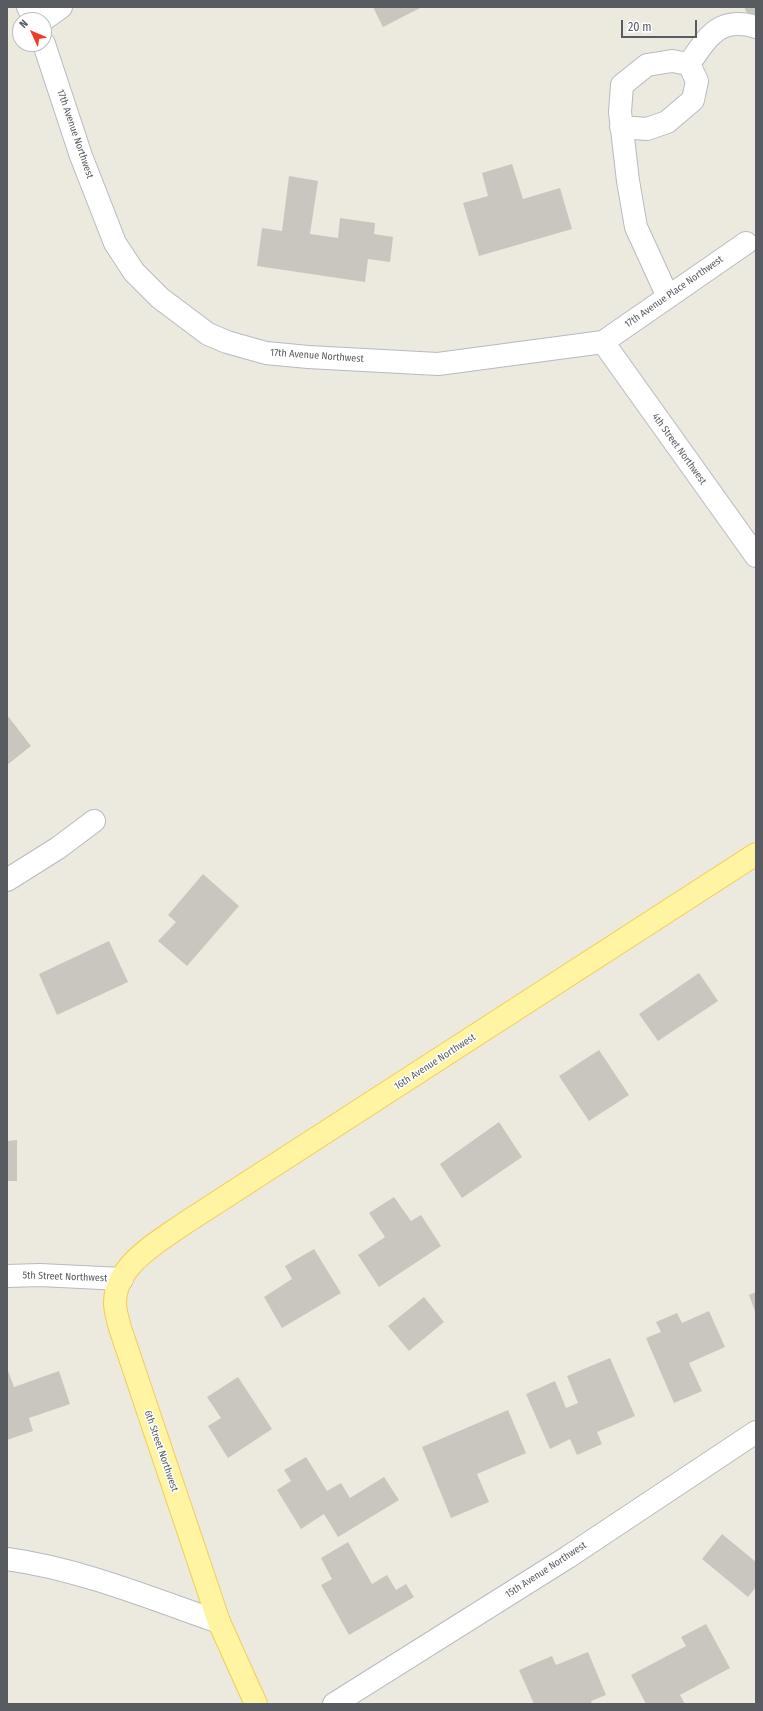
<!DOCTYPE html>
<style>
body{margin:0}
#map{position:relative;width:763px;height:1711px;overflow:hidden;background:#eceadf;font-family:"Fira Sans Condensed",sans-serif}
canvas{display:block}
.frame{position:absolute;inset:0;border:8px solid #585c61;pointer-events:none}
.north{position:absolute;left:12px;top:12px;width:40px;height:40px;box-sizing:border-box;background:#fff;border:1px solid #bcbec0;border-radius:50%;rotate:314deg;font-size:11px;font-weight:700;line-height:16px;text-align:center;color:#585c61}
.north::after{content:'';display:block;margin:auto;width:14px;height:18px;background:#ea3f27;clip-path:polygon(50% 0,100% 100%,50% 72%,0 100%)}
.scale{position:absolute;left:621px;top:20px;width:76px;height:18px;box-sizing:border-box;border:2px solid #585c61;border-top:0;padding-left:5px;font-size:12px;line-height:14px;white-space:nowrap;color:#585c61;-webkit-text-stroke:3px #fff;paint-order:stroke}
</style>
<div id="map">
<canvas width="763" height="1711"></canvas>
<div class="frame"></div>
<div class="north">N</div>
<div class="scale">20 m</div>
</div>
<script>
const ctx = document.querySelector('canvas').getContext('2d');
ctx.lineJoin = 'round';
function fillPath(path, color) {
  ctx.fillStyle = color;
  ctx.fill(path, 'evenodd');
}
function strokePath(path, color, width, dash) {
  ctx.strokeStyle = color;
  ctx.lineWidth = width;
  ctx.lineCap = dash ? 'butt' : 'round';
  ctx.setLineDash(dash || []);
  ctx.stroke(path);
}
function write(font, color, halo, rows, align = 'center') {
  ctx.font = font + ' "Fira Sans Condensed",sans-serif';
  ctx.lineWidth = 3;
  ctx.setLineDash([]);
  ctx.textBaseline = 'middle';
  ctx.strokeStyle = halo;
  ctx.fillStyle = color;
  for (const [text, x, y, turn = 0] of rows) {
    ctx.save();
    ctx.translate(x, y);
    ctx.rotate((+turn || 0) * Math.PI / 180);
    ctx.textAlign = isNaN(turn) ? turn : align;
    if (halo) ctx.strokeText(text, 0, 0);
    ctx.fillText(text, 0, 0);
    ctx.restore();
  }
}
fillPath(new Path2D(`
 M 373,7 L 422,7 L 383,27 Z
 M 744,7 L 756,7 L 756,24 L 753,25 Z
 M 512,164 L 523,199 L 560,188 L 572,229 L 479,256 L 463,203 L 488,196 L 482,173 Z
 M 289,176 L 318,181 L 310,234 L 338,238 L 340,218 L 375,223 L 374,234 L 393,237 L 390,262 L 368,259 L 365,282 L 257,266 L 262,228 L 282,231 Z
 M 7,715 L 31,746 L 7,765 Z
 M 203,874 L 239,906 L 187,966 L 158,941 L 176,922 L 168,915 Z
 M 109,941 L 128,982 L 57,1015 L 39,974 Z
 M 699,973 L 718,1001 L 658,1041 L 639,1014 Z
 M 599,1050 L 629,1095 L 589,1121 L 559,1076 Z
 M 499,1122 L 522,1157 L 462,1198 L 440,1164 Z
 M 17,1140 L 17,1181 L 7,1181 L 7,1141 Z
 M 394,1197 L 411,1221 L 421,1215 L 441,1246 L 379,1287 L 358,1255 L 385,1237 L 369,1213 Z
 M 314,1249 L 341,1293 L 282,1328 L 264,1297 L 292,1279 L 285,1266 Z
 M 756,1292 L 756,1314 L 749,1295 Z
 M 424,1297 L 444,1322 L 409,1351 L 388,1326 Z
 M 709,1311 L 725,1347 L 689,1363 L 702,1391 L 674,1403 L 646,1338 L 661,1332 L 656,1322 L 677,1313 L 682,1323 Z
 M 610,1358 L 635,1416 L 597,1432 L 602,1444 L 577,1455 L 570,1439 L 550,1449 L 526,1394 L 555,1381 L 566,1408 L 578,1403 L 567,1376 Z
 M 7,1368 L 14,1387 L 59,1371 L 70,1404 L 29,1418 L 33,1431 L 7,1440 Z
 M 238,1377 L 272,1429 L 228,1458 L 208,1426 L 221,1418 L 207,1397 Z
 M 508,1410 L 526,1453 L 477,1474 L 489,1502 L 451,1518 L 422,1447 Z
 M 306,1457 L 327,1491 L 341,1483 L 350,1498 L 384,1477 L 399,1500 L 338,1537 L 324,1514 L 301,1529 L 277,1490 L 291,1481 L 284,1470 Z
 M 722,1534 L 756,1562 L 756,1587 L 748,1597 L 702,1559 Z
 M 348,1542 L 372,1584 L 387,1575 L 396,1590 L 406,1584 L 414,1597 L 349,1635 L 321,1585 L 332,1579 L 321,1558 Z
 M 706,1624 L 730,1668 L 680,1695 L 685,1704 L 646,1704 L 631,1675 L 686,1646 L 681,1637 Z
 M 588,1652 L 606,1695 L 591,1701 L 592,1704 L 534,1704 L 519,1670 L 552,1656 L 556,1665 Z`), '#c8c6bf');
const minor = new Path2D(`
 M 28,7 L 35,20
 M 43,20 L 61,7
 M 44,44 L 81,156 L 115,243 L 134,272 L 160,298 L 208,334 L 227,342 L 266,353 L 308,357 L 438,364 L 603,342 L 746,243
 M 689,64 C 708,36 720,16 756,27
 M 621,127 L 647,129 L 667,122 L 693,100 L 697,81 L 689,64 L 672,61 L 647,65 L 622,85 L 620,112 L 628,181 L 636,227 L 668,297
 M 603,342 L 756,556
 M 7,880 L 58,848 L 94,821
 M 7,1276 L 40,1275 L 122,1279
 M 7,1559 C 80,1569 150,1598 219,1622
 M 334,1704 L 568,1557 L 756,1432`);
const major = new Path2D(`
 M 256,1704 L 219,1622 L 120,1328 C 118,1320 115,1311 115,1303 C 115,1265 158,1242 185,1223 L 756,854`);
strokePath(minor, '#b7babf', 24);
strokePath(major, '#f2cd52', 24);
strokePath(minor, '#fff', 22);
strokePath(major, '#fff4a1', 22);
write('10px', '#585c61', '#fff', [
 ["17th Avenue Northwest",75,134,71],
 ["17th Avenue Place Northwest",674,292,-35],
 ["17th Avenue Northwest",317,356,4],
 ["4th Street Northwest",679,449,54],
 ["16th Avenue Northwest",435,1062,-33],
 ["5th Street Northwest",65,1277,2],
 ["6th Street Northwest",161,1451,71],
 ["15th Avenue Northwest",546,1570,-33]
]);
</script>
